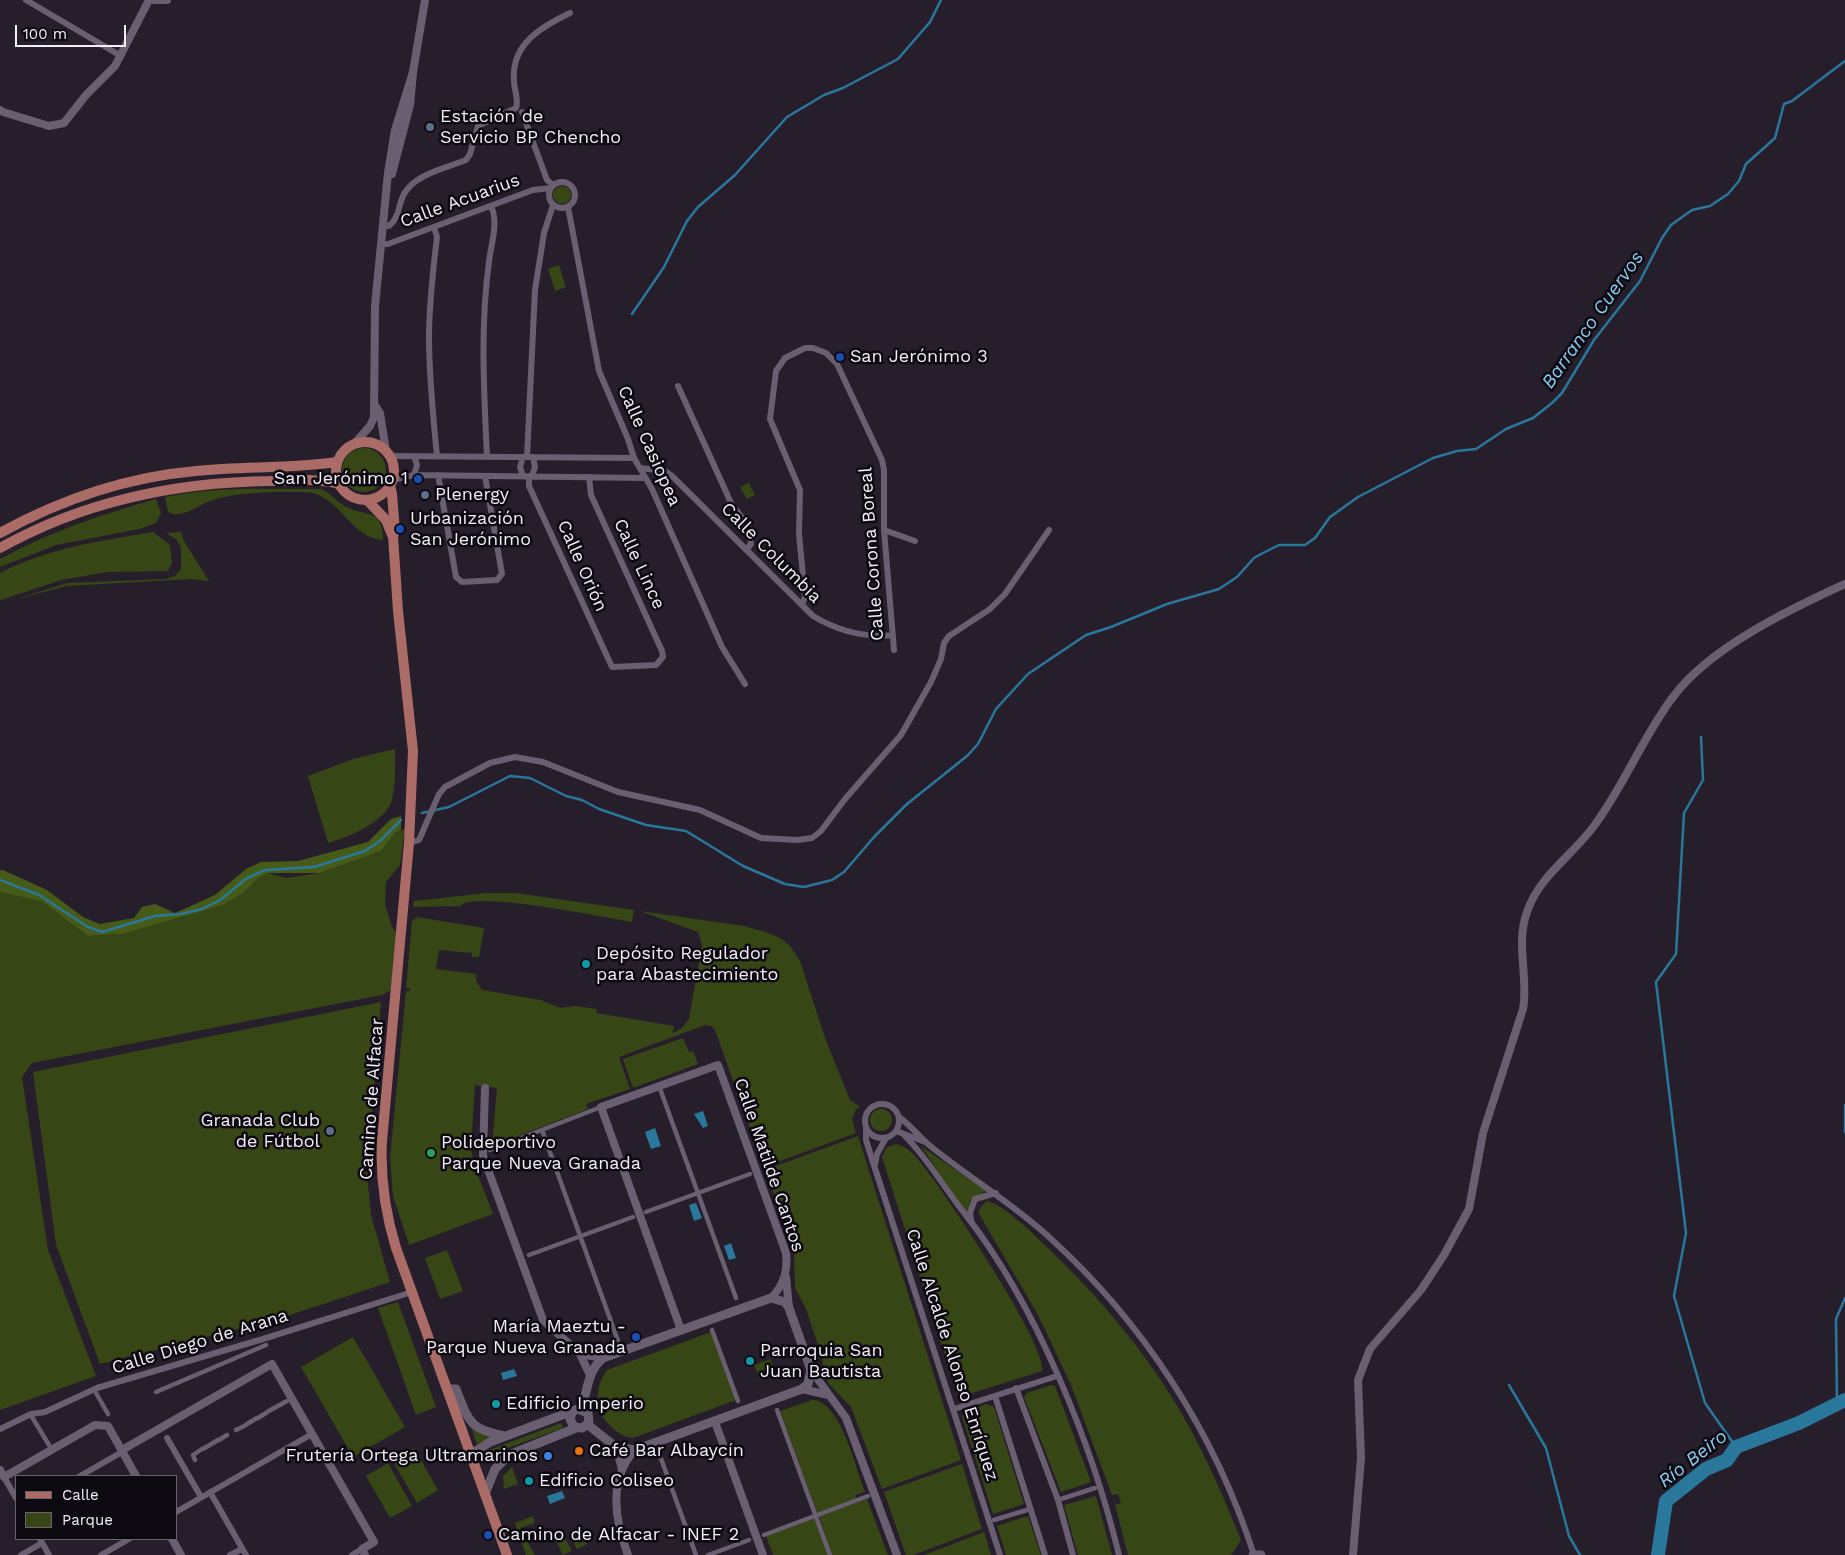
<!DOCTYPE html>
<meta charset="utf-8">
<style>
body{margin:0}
#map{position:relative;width:1845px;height:1555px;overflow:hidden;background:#271e2c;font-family:"Work Sans",sans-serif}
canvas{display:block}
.legend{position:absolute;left:15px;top:1475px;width:162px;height:65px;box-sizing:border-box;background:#0d0910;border:1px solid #69646c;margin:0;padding:6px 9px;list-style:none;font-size:15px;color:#f3edf7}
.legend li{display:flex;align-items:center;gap:10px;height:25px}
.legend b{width:25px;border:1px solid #69646c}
.scale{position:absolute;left:15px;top:25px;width:111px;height:22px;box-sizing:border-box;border:2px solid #f3edf7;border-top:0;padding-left:6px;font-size:15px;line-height:18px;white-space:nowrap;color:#f3edf7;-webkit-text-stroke:4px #0d0910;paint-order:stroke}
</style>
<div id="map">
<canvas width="1845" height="1555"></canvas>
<ul class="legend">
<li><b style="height:6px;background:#ab6c67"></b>Calle</li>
<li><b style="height:14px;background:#374615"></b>Parque</li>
</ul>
<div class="scale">100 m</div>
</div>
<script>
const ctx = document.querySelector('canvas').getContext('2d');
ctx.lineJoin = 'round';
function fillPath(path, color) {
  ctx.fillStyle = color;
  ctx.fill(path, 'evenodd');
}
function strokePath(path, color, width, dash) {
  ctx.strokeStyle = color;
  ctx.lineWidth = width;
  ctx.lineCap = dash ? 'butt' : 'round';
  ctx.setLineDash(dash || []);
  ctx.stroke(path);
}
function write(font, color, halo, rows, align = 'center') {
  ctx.font = font + ' "Work Sans",sans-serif';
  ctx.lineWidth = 5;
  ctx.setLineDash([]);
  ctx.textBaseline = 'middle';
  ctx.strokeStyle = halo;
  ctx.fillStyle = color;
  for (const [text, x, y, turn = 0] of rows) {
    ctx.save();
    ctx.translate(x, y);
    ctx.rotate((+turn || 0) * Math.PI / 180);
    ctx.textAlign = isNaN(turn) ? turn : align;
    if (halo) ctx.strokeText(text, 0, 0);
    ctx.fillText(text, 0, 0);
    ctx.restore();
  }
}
fillPath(new Path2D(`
 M553 195a9 9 0 1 1 18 0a9 9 0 1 1-18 0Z
 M 559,265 L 566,287 L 555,291 L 548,269 Z
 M342 470a22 22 0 1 1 44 0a22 22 0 1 1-44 0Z
 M 749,483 L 755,495 L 747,499 L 740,487 Z
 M 320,489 C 330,492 334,499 343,505 C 363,518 383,506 383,540 C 349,538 340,493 305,492 C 275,492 239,491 210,501 C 198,505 181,520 168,512 L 165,497 C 216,486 268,489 320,489 Z
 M 156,499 L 161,513 L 156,523 L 139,529 L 56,545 L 0,567 L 0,559 C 50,532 102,514 156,499 Z
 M 153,532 L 170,545 L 172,563 L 168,571 L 107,572 L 61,580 L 1,600 L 0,598 L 0,573 C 48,548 100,541 153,532 Z
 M 181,532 L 184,541 L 209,581 L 191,579 L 67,586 L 13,600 L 67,583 L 165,579 L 175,576 L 181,569 L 181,548 L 177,540 L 166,533 Z
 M 395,749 C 395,766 396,784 392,800 C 386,822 347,838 328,843 L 308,776 L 353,759 Z
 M 405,829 L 400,865 L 386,882 L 385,904 L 392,927 L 396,932 L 391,990 L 382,995 L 32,1063 L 22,1077 L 48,1250 L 96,1376 L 0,1410 L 0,892 L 43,902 L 88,936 L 122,934 L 243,893 L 258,878 L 268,873 L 286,878 L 320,873 L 381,851 L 395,833 Z
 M 486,893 L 516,893 L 634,910 L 632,922 C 606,918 473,890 460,906 L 413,907 L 414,901 Z
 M 640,911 L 744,926 L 766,932 L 780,938 L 790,946 L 800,961 L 825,1038 L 850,1100 L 860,1107 L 856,1109 L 852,1119 L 856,1133 L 764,1167 L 715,1030 L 711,1026 L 705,1025 L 619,1057 L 630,1089 L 586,1104 L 588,1109 L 492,1146 L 497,1088 L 475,1085 L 471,1148 L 474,1165 L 493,1214 L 409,1245 L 393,1196 L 390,1158 L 406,991 L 410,991 L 410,988 L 406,988 L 412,921 L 417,917 L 484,928 L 479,957 L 472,957 L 472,953 L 439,950 L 436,969 L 476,974 L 476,981 L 482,990 L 541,1000 L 560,1008 L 575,1006 L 597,1009 L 596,1013 L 674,1026 L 673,1033 L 682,1028 L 689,1019 L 702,945 L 698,932 Z
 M 381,1002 L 367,1174 L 371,1215 L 390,1282 L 281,1318 L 100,1364 L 56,1245 L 33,1072 Z
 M 683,1038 L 689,1052 L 693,1051 L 698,1064 L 633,1088 L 623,1059 Z
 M870 1120a11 11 0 1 1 22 0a11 11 0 1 1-22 0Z
 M 858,1136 L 961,1460 L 882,1489 L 851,1407 L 829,1384 L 825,1375 L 821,1354 L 806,1309 L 795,1288 L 794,1248 L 765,1170 Z
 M 896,1144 C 906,1146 914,1154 920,1162 C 941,1186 1049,1348 1042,1371 L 963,1396 L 957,1394 L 882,1157 L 886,1148 Z
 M 921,1146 L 986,1191 L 971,1200 L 967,1215 Z
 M 988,1201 C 1008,1208 1033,1234 1048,1248 C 1100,1298 1147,1353 1183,1416 C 1206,1456 1224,1498 1241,1540 L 1231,1555 L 1128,1555 L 1115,1505 L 1121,1503 L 1118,1494 L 1112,1495 L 1071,1385 L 1038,1315 L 978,1212 L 983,1204 Z
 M 447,1250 L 463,1291 L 440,1299 L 425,1258 Z
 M 398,1302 L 436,1407 L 416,1415 L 378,1308 Z
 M 711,1332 L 736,1400 L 633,1438 C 620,1437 609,1426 602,1416 L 607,1413 L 604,1404 L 599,1405 C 596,1392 599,1381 607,1370 Z
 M 353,1337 L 405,1427 L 353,1457 L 301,1367 Z
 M 770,1359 L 775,1374 L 760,1379 L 754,1365 Z
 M 1051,1385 L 1055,1386 L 1057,1391 L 1091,1482 L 1061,1492 L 1024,1397 L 1027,1393 Z
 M 812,1400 C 840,1399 856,1469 865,1492 L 855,1495 L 857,1499 L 817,1513 L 780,1411 Z
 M 986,1404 L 994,1407 L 1024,1504 L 993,1514 L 962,1416 L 964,1413 Z
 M 561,1423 L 563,1428 L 486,1456 L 481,1453 Z
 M 474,1429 L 491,1437 L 477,1445 L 472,1430 Z
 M 414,1448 L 438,1490 L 417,1503 L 392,1460 Z
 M 388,1463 L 412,1506 L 390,1518 L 366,1476 Z
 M 962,1464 L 982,1529 L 913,1555 L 906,1555 L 884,1492 Z
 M 512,1467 L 518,1484 L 504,1489 L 503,1476 Z
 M 1096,1496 L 1112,1555 L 1078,1555 L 1064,1505 Z
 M 867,1499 L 888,1555 L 832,1555 L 819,1516 Z
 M 533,1516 L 535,1523 L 520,1528 L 535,1555 L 526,1555 L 515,1523 Z
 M 1028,1516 L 1041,1555 L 1006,1555 L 997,1526 Z
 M 815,1518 L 828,1555 L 773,1555 L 766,1536 Z
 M 578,1529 L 587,1544 L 577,1549 L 569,1534 Z
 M 984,1532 L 991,1555 L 924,1555 Z
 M 564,1536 L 572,1551 L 563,1555 L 556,1541 Z`), '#374615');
fillPath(new Path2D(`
 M 401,816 L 401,830 L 395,833 L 381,851 L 320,873 L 268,873 L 258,878 L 243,893 L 222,905 L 122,934 L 88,936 L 43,902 L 0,892 L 0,870 L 3,870 L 47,890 L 83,917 L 100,924 L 134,918 L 142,907 L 155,904 L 175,913 L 215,895 L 246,869 L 261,862 L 298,861 L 368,842 L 391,819 Z`), '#475b18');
fillPath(new Path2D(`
 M 703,1111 L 708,1126 L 703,1128 L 694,1114 Z
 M 655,1128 L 661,1146 L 651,1149 L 645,1132 Z
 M 696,1203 L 702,1218 L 694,1221 L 689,1205 Z
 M 731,1243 L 736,1258 L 729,1260 L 724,1246 Z
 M 514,1369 L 517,1376 L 503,1380 L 501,1373 Z
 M 562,1491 L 565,1498 L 550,1504 L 547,1496 Z`), '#29789c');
strokePath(new Path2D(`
 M 632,314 L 664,267 L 687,221 L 698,207 L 735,175 L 787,117 L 824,95 L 843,88 L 898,59 L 930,22 L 941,0
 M 1701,737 L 1703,780 L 1684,813 L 1676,954 L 1656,982 L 1686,1233 L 1674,1296 L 1705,1403 L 1736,1447
 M 422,813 L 449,807 L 510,776 L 530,778 L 566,796 L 582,800 L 599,809 L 646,825 L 686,831 L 743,866 L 785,884 L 804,887 L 832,880 L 844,872 L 874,837 L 907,804 L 967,756 L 978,744 L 996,709 L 1028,674 L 1086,635 L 1111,627 L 1167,604 L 1219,589 L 1237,577 L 1254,558 L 1261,554 L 1279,545 L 1305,545 L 1315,538 L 1330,517 L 1358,497 L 1433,458 L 1457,451 L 1476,449 L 1506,429 L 1533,418 L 1552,403 L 1562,393 L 1594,340 L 1640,281 L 1662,238 L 1671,225 L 1692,210 L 1710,206 L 1728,194 L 1739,181 L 1746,164 L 1775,138 L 1784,104 L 1792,101 L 1845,61
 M 0,880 L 39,895 L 88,927 L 102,932 L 155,916 L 181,914 L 202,909 L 220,900 L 247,878 L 265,870 L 314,867 L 365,851 L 381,840 L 401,820
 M 1845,1105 L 1845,1132
 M 1509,1385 L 1546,1448 L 1569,1536 L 1580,1555
 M 1837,1404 L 1836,1319 L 1845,1298`), '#29789c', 2.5);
strokePath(new Path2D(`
 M 1658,1555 L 1666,1501 L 1706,1469 L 1727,1460 L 1736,1447 L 1799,1423 L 1845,1400`), '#29789c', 14);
strokePath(new Path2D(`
 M 659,1086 L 736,1298
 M 542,1130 L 618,1341
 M 490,1150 L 601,1107
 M 646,1212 L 750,1174
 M 529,1255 L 633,1217
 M 712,1330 L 738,1401
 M 156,1392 L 266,1345
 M 96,1393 L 108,1414
 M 777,1410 L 830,1555
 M 267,1412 L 287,1401
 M 32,1417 L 49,1445
 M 258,1418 L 266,1413
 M 247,1424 L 257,1418
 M 236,1430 L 246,1425
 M 219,1440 L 227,1435
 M 203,1449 L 218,1440
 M 659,1453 L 696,1555
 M 195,1460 L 193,1455 L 202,1449
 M 1061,1499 L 1095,1488
 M 994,1520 L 1027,1510
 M 764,1535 L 868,1496
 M 708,1555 L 749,1540`), '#6a5f71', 4.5);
strokePath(new Path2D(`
 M 26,0 L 121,56
 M 522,112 L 547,180 L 553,185
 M549 195a13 13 0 1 1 26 0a13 13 0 1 1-26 0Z
 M 568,207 L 599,371 L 628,439 L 634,458 L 652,489 L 722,647 L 745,684
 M 384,225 L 389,226 C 400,217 398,205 404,194 C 415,174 446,168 466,160 L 470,154 L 478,126 L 516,108 C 519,98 514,90 514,81 C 511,44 541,27 570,13
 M 434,227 L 437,237 C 433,270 429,303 429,337 C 429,377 433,416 437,456
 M 381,244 L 388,244 L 533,190 L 551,188
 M 678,386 L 732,505 L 749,526 L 751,544 L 746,550
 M 390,456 L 634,458
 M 487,457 C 484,391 480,327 489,262 C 491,243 499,223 491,206
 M 527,457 L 535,290 L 544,233 L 553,205
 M 640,468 L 665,471 L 672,476 L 813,616 C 838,631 864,638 893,635
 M 414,475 L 417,465 L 414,456
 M 438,475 L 456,577 L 462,582 L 497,580 L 502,574 L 485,476
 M 523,476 L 520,467 L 523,457
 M 529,476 L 529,486 L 612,667 L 656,665 L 663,657 L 662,651 L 591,495 L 589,477
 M 532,476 L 535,467 L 533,457
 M 392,480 L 414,475 L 645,478
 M 884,530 L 915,541
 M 802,605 L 805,597 L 799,534 L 800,490 L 770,419 L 776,371 L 785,358 L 805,348 L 813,348 L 826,353 L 837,364 L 882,460 L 884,470 L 884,530 L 894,650
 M 409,843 L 419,840 L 439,794 L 445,787 L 490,763 L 515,757 L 543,762 L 618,792 L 700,810 L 761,838 L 798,840 L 812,838 L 821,831 L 845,799 L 901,735 L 931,682 L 941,659 L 944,643 L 949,636 L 990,609 L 1005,594 L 1049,530
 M865 1121a17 17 0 1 1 34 0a17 17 0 1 1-34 0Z
 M 899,1117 C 910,1125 919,1136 929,1145 C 968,1177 1012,1203 1049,1237 C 1144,1323 1215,1433 1254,1555
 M 866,1129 L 866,1140 L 872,1159 L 1000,1555
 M 896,1131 L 925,1142
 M 905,1136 C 929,1160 944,1188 965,1214 C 1036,1304 1092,1444 1119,1555
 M 875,1165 L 877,1154 L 886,1138
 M 971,1220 L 970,1213 L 975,1199 L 996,1193
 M 1016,1388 L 1058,1500 L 1073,1555
 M 995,1396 L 1045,1555
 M 954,1409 L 1057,1376
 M 0,1429 L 31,1414 L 45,1412 L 97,1388 L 263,1339 L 412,1292
 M 167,1438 L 201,1497
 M 80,1476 L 122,1452
 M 4,1477 L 16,1498
 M 210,1492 L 246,1555
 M 176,1512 L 312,1434
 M 40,1539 L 49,1555
 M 21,1555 L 42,1543
 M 101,1555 L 129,1539
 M 230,1555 L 242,1549
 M 352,1555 L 362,1549`), '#6a5f71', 6);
strokePath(new Path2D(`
 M 154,0 L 167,0
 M 0,110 L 3,112 L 49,126 L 64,123 L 86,95 L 115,66 L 149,0
 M 392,174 L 410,105 L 413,73
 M 375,405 L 380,413 L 386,451
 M 355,443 L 370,426 L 374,417 L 375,306 L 388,173 L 395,130 L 413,72 L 425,0
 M 485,1088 L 483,1156 L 543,1320 L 580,1354 L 603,1358
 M 786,1277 L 789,1308
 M 681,1330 L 601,1107 L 718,1065 L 786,1253 C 788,1271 784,1285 771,1298
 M 580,1354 L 590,1375
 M 811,1370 L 846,1418 L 897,1555
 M 802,1389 L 828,1395
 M 715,1422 L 763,1555
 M 616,1447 L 622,1469
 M 122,1450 L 272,1364 L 374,1542 L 362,1549 L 365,1555
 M 0,1470 L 4,1477 L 95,1425 L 108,1426 L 136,1476
 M 172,1539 L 181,1555
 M 628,1555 C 615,1521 607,1480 635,1450
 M 1353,1555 L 1361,1458 L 1358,1380 L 1370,1349 L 1421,1290 L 1444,1255 L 1469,1209 L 1483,1133 L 1523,1009 C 1529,977 1515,945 1527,912 C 1539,876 1572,856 1594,826 C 1624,786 1642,738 1673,697 C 1709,648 1790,609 1845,584`), '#6a5f71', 8);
strokePath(new Path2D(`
 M 447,1389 L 456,1389 C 469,1422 469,1429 505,1436
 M 581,1409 C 588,1391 587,1371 603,1358 L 771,1298 L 785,1302 L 789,1308 L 811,1370 L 808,1384 L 802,1389 L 635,1450 L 616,1447 L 588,1425
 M 471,1454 L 490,1442 L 578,1409 L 588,1413 L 589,1423 L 582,1428 L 574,1427 L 570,1419 L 572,1413
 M 472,1458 L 509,1455 L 576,1428
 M 485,1494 L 495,1469 L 509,1455
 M 1253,1555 L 1261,1555`), '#6a5f71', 9);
strokePath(new Path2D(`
 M336 471a29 29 0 1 1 58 0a29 29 0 1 1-58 0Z
 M 390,486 L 392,494 L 395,531 L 393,536 L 398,611 L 413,751 L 409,843 L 382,1141 C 380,1178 385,1212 396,1248 L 507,1555
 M 367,500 L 386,520 L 392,535
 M 0,533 C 60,500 127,477 196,471 C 243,466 290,469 337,462
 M 0,548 C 84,501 175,482 271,481 C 293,480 317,478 339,484`), '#ab6c67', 10);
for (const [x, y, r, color] of [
 [430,127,5,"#5c6f8a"],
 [840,357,5,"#1a4fb4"],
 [418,479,5,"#1a4fb4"],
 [425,495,5,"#5c6f8a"],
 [400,529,5,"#1a4fb4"],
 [586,964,5,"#0f9aa8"],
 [330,1131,5,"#5c6f8a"],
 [431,1153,5,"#2e9e5b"],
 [636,1337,5,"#1a4fb4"],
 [750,1361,5,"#0f9aa8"],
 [496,1404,5,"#0f9aa8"],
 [579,1451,5,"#e8710a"],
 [548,1456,5,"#3f7fe0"],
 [529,1481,5,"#0f9aa8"],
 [488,1535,5,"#1a4fb4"]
]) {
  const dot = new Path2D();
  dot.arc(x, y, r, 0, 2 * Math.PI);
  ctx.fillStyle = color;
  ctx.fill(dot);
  strokePath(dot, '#0d0910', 2);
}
write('18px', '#f3edf7', '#0d0910', [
 ["Estación de",440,117],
 ["Servicio BP Chencho",440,138],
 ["San Jerónimo 3",850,357],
 ["San Jerónimo 1",408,479,"right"],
 ["Plenergy",435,495],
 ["Urbanización",410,519],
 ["San Jerónimo",410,540],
 ["Depósito Regulador",596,954],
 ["para Abastecimiento",596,975],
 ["Granada Club",320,1121,"right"],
 ["de Fútbol",320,1142,"right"],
 ["Polideportivo",441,1143],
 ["Parque Nueva Granada",441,1164],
 ["María Maeztu -",626,1327,"right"],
 ["Parque Nueva Granada",626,1348,"right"],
 ["Parroquia San",760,1351],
 ["Juan Bautista",760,1372],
 ["Edificio Imperio",506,1404],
 ["Café Bar Albaycín",589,1451],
 ["Frutería Ortega Ultramarinos",538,1456,"right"],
 ["Edificio Coliseo",539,1481],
 ["Camino de Alfacar - INEF 2",498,1535]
], 'left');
write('18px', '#f3edf7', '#0d0910', [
 ["Calle Acuarius",460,201,-20],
 ["Calle Casiopea",649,446,66],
 ["Calle Columbia",771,553,45],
 ["Calle Corona Boreal",872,554,-94],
 ["Calle Lince",639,564,65],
 ["Calle Orión",582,566,66],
 ["Camino de Alfacar",372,1099,-86],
 ["Calle Matilde Cantos",769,1165,71],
 ["Calle Diego de Arana",200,1342,-17],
 ["Calle Alcalde Alonso Enríquez",952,1355,72]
]);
write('italic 19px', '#87cef3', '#0d0910', [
 ["Barranco Cuervos",1593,320,-55],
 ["Río Beiro",1693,1459,-38]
]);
</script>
